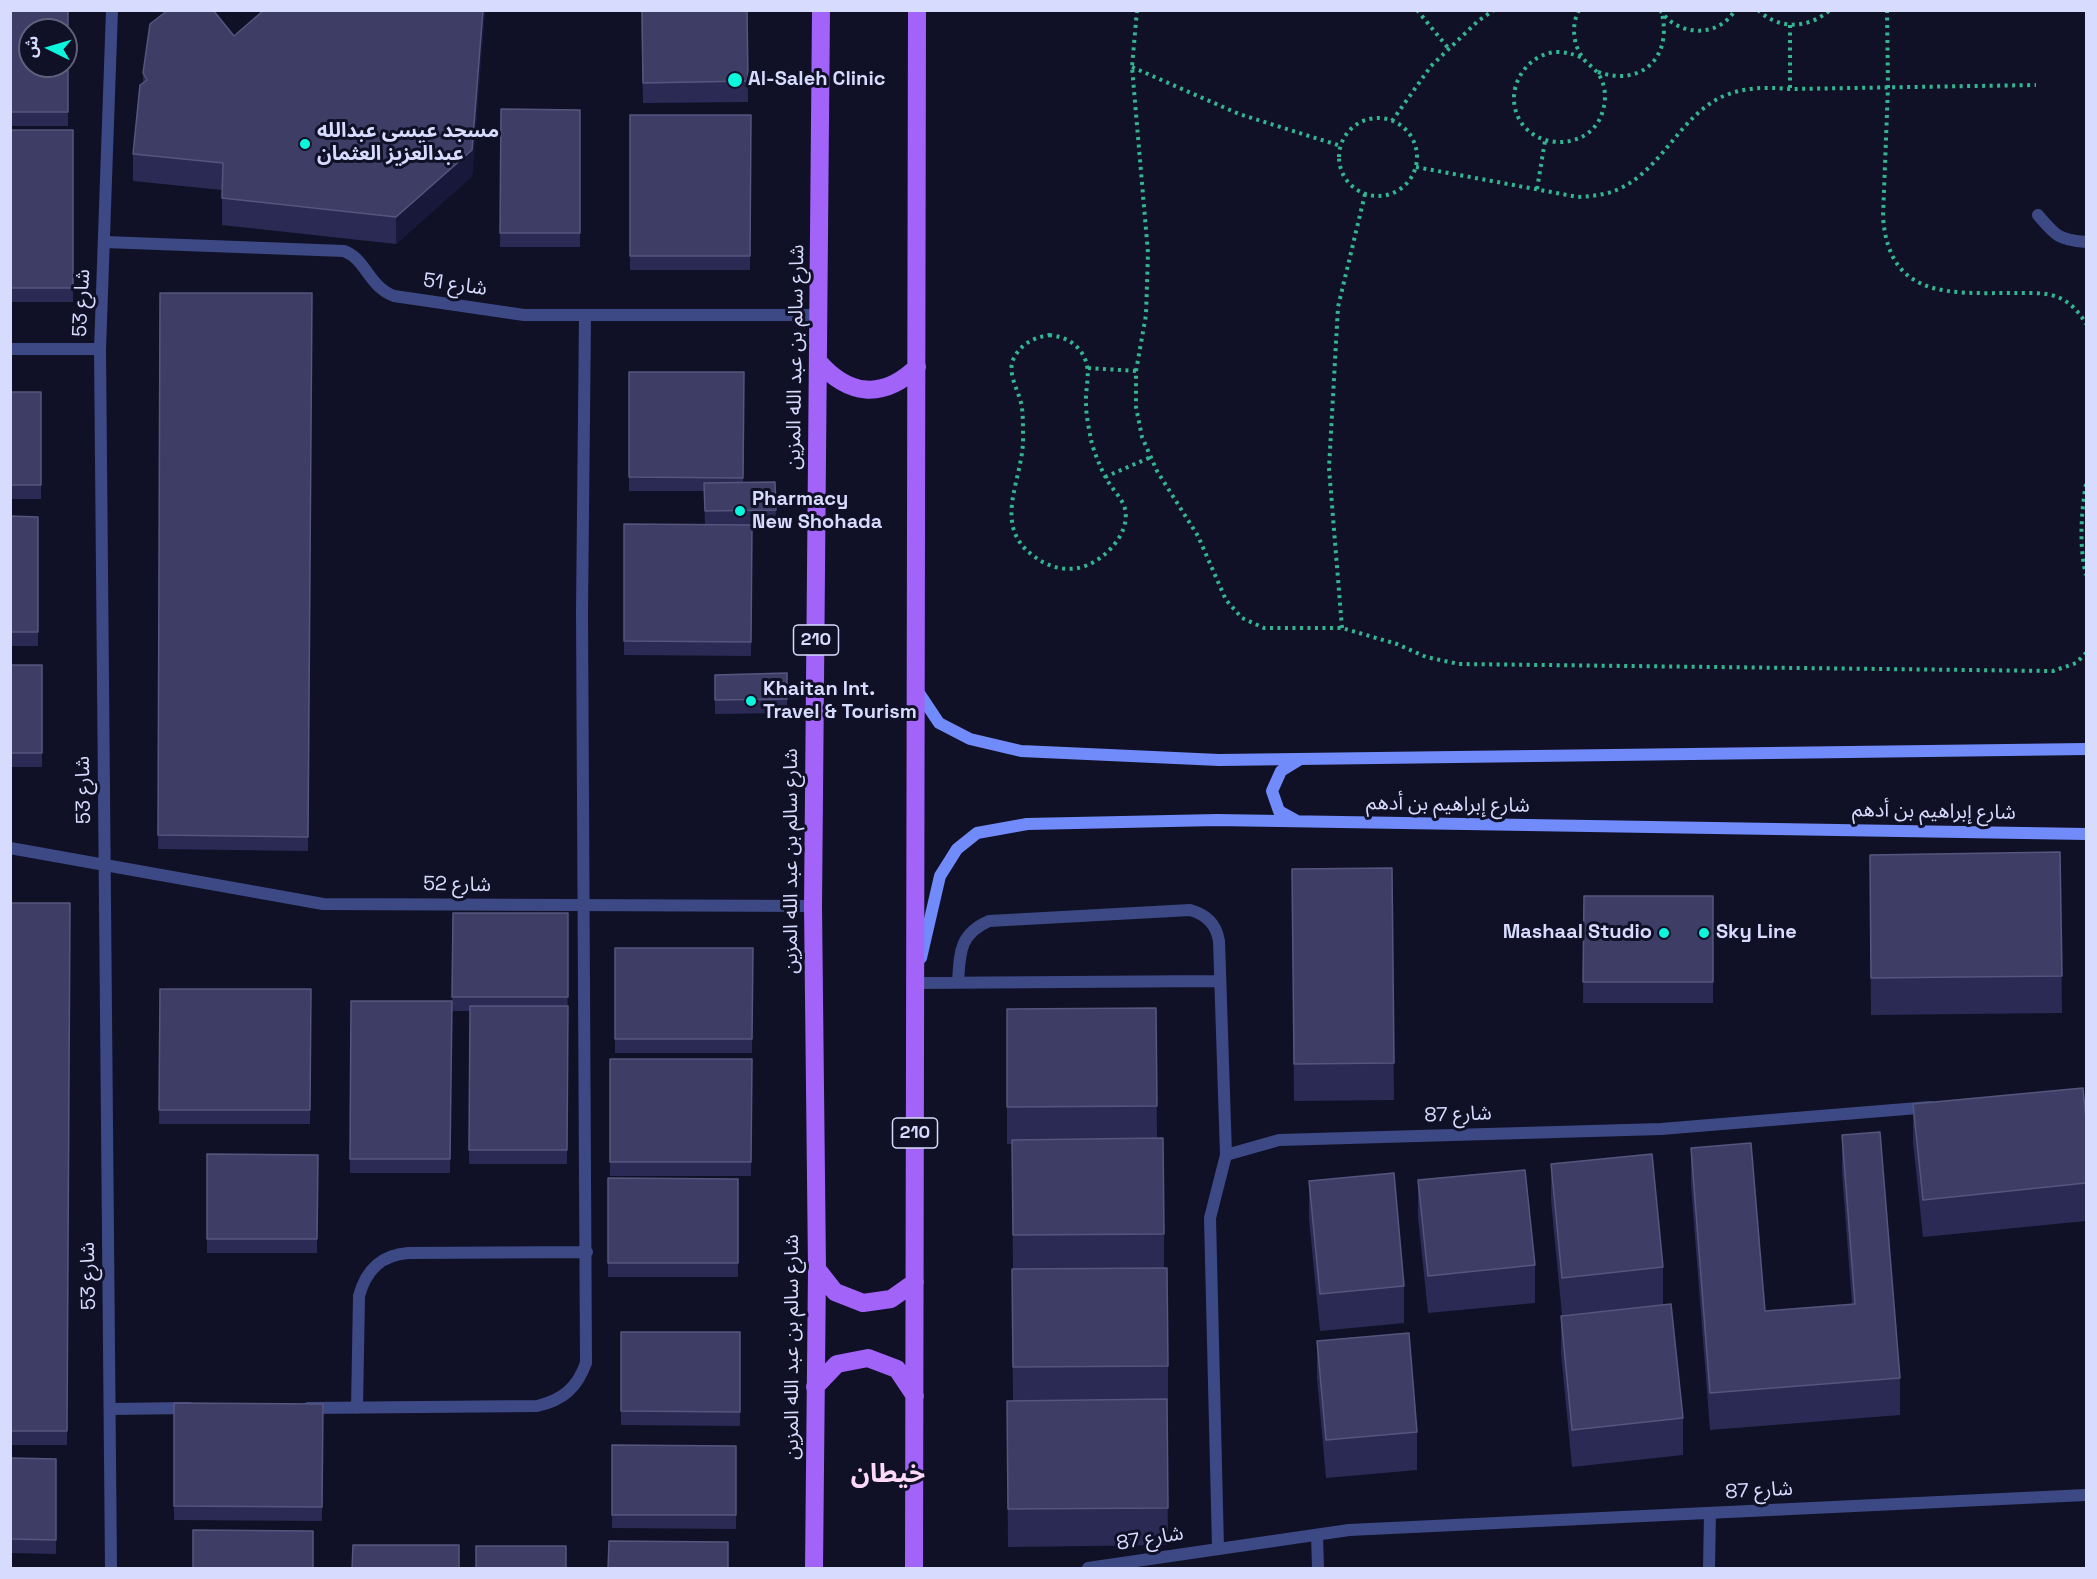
<!DOCTYPE html>
<meta charset="utf-8">
<style>
body{margin:0}
#map{position:relative;width:2097px;height:1579px;overflow:hidden;background:#101127;font-family:"Space Grotesk","Noto Sans Arabic",sans-serif}
canvas{display:block}
.frame{position:absolute;inset:0;border:12px solid #d7dbfe;pointer-events:none}
.north{position:absolute;left:18px;top:18px;width:60px;height:60px;box-sizing:border-box;background:#101127;border:2px solid #60627d;border-radius:50%;rotate:275deg;font-size:16px;font-weight:700;line-height:24px;text-align:center;color:#d7dbfe}
.north::after{content:'';display:block;margin:auto;width:21px;height:27px;background:#0bf6dd;clip-path:polygon(50% 0,100% 100%,50% 72%,0 100%)}
</style>
<div id="map">
<canvas width="2097" height="1579"></canvas>
<div class="frame"></div>
<div class="north">ش</div>
</div>
<script>
const ctx = document.querySelector('canvas').getContext('2d');
ctx.lineJoin = 'round';
function strokePath(path, color, width, dash) {
  ctx.strokeStyle = color;
  ctx.lineWidth = width;
  ctx.lineCap = dash ? 'butt' : 'round';
  ctx.setLineDash(dash || []);
  ctx.stroke(path);
}
function fillPath(path, color) {
  ctx.fillStyle = color;
  ctx.fill(path, 'evenodd');
}
function write(font, color, halo, rows, align = 'center') {
  ctx.font = font + ' "Space Grotesk","Noto Sans Arabic",sans-serif';
  ctx.lineWidth = 6;
  ctx.setLineDash([]);
  ctx.textBaseline = 'middle';
  ctx.strokeStyle = halo;
  ctx.fillStyle = color;
  for (const [text, x, y, turn = 0] of rows) {
    ctx.save();
    ctx.translate(x, y);
    ctx.rotate((+turn || 0) * Math.PI / 180);
    ctx.textAlign = isNaN(turn) ? turn : align;
    if (halo) ctx.strokeText(text, 0, 0);
    ctx.fillText(text, 0, 0);
    ctx.restore();
  }
}
strokePath(new Path2D(`
 M 1137,10 L 1132,67 L 1148,253 L 1146,315 L 1136,371 L 1136,407 L 1142,437 L 1157,471 L 1198,536 L 1226,600 L 1242,618 L 1264,628 L 1342,628 L 1397,644 L 1426,657 L 1459,664 L 2053,671 L 2076,663 L 2086,653
 M 1417,10 L 1449,49
 M 1579,10 C 1571,25 1573,45 1583,58 C 1586,63 1592,66 1596,71 C 1605,81 1607,97 1603,110 C 1592,154 1525,152 1515,108 C 1509,82 1529,54 1556,52 C 1566,52 1573,54 1583,58
 M 1660,10 C 1677,36 1718,39 1735,10
 M 1758,10 C 1779,30 1808,29 1830,10
 M 1887,10 L 1888,87 L 1883,217 C 1889,300 1951,293 2015,293 C 2030,293 2047,292 2060,298 C 2072,304 2080,313 2086,324
 M 1790,25 L 1790,89
 M 1132,67 L 1239,114 L 1341,146
 M 1598,72 C 1641,87 1672,58 1662,14
 M1339 157a39 39 0 1 1 78 0a39 39 0 1 1-78 0Z
 M 1392,121 L 1431,66 L 1478,21 L 1494,10
 M 1416,167 L 1578,197 C 1592,196 1606,195 1619,189 C 1664,168 1680,114 1726,95 C 1747,87 1768,87 1790,89 L 2036,85
 M 1537,189 L 1545,141
 M 1049,335 C 1065,337 1078,343 1085,359 C 1091,373 1085,389 1086,404 C 1086,415 1089,429 1091,440 C 1094,452 1100,467 1106,478 C 1111,488 1123,499 1125,509 C 1131,535 1101,564 1078,568 C 1063,571 1047,566 1035,557 C 989,525 1025,478 1023,435 C 1023,426 1023,417 1022,408 C 1020,392 1007,375 1013,360 C 1020,344 1033,338 1049,335 Z
 M 1088,368 L 1136,371
 M 1105,477 L 1151,457
 M 2086,484 C 2081,513 2079,547 2086,575
 M 1342,628 L 1329,468 L 1338,307 L 1365,194`), '#34b592', 4, [3, 4.5]);
strokePath(new Path2D(`
 M 2038,215 C 2056,236 2059,240 2086,242
 M 958,982 C 960,953 959,934 989,921 L 1190,910 C 1207,915 1216,924 1219,941 L 1226,1155
 M 915,983 L 1219,981
 M 308,1408 L 537,1406 C 563,1400 577,1388 586,1363 L 582,612 L 585,316
 M 357,1408 L 359,1296 C 366,1270 381,1255 408,1253 L 587,1252
 M 110,1409 L 189,1408
 M 1317,1535 L 1318,1568`), '#3d4984', 12);
strokePath(new Path2D(`
 M 105,242 L 344,251 C 366,259 368,286 394,296 L 524,315 L 819,315
 M 10,349 L 100,349
 M 10,848 L 323,904 L 813,906
 M 1218,1548 L 1210,1218 L 1226,1155 L 1279,1140 L 1661,1129 L 1930,1107
 M 111,1568 L 100,349 L 112,10
 M 1088,1568 L 1349,1530 L 2086,1495
 M 1709,1568 L 1710,1513`), '#3d4984', 12);
strokePath(new Path2D(`
 M 917,690 L 939,723 L 970,739 L 1021,751 L 1219,760 L 2086,749
 M 1297,821 L 1279,811 L 1272,791 L 1281,771 L 1299,760
 M 921,958 L 940,876 L 957,849 L 977,833 L 1027,824 L 1217,820 L 2086,834`), '#728bfa', 12);
strokePath(new Path2D(`
 M 818,361 C 848,396 883,400 917,367
 M 817,1269 L 835,1292 L 863,1303 L 891,1299 L 915,1282
 M 815,1387 L 837,1364 L 868,1358 L 897,1369 L 915,1396
 M 814,1568 L 817,1269 L 813,906 L 821,10
 M 914,1568 L 917,10`), '#a263f9', 18);
fillPath(new Path2D(`
 M 10,10 L 68,10 L 68,126 L 10,126 Z
 M 264,10 L 485,10 L 472,176 L 396,244 L 222,225 L 222,190 L 133,181 L 133,154 L 143,83 L 143,73 L 234,36 Z
 M 641,10 L 747,10 L 748,102 L 643,103 Z
 M 501,109 L 580,110 L 580,247 L 500,247 Z
 M 630,115 L 751,115 L 750,270 L 630,270 Z
 M 10,130 L 73,130 L 73,302 L 10,302 Z
 M 160,293 L 312,293 L 308,851 L 158,849 Z
 M 629,372 L 744,372 L 743,483 L 775,482 L 776,524 L 728,525 L 752,525 L 751,656 L 624,655 L 624,524 L 705,525 L 704,491 L 629,491 Z
 M 10,392 L 41,392 L 41,499 L 10,499 Z
 M 10,516 L 38,517 L 38,646 L 10,646 Z
 M 10,665 L 42,665 L 42,767 L 10,767 Z
 M 787,673 L 787,713 L 715,714 L 715,675 Z
 M 2060,852 L 2062,1013 L 1871,1015 L 1870,892 Z
 M 1392,868 L 1394,1100 L 1294,1101 L 1292,869 Z
 M 1584,896 L 1713,896 L 1713,1003 L 1583,1003 Z
 M 10,903 L 70,903 L 67,1445 L 10,1445 Z
 M 453,913 L 568,913 L 567,1164 L 469,1164 L 470,1011 L 452,1011 Z
 M 615,948 L 753,948 L 752,1053 L 615,1053 Z
 M 160,989 L 311,989 L 310,1124 L 159,1124 Z
 M 351,1001 L 452,1001 L 450,1173 L 350,1173 Z
 M 1156,1008 L 1157,1138 L 1164,1234 L 1164,1268 L 1168,1366 L 1168,1403 L 1167,1403 L 1168,1545 L 1008,1547 L 1007,1401 L 1013,1401 L 1012,1269 L 1013,1269 L 1012,1144 L 1007,1144 L 1007,1009 Z
 M 610,1059 L 752,1059 L 751,1176 L 610,1176 Z
 M 1913,1104 L 2086,1119 L 2086,1221 L 1923,1237 L 1913,1142 Z
 M 1842,1135 L 1900,1378 L 1900,1415 L 1710,1430 L 1691,1185 L 1691,1148 L 1765,1311 L 1852,1304 L 1842,1173 Z
 M 207,1154 L 318,1155 L 317,1253 L 207,1253 Z
 M 1551,1164 L 1663,1267 L 1663,1305 L 1562,1315 L 1551,1201 Z
 M 608,1178 L 738,1179 L 738,1277 L 608,1277 Z
 M 1418,1180 L 1535,1265 L 1535,1303 L 1428,1313 L 1418,1217 Z
 M 1309,1181 L 1404,1286 L 1404,1323 L 1320,1331 L 1309,1219 Z
 M 1561,1316 L 1683,1418 L 1683,1455 L 1572,1467 L 1561,1353 Z
 M 621,1332 L 740,1332 L 740,1426 L 621,1425 Z
 M 1317,1341 L 1417,1432 L 1417,1470 L 1326,1478 L 1317,1378 Z
 M 174,1403 L 323,1404 L 322,1521 L 174,1520 Z
 M 612,1445 L 736,1446 L 736,1529 L 612,1528 Z
 M 10,1458 L 56,1459 L 56,1554 L 10,1553 Z`), '#2a2a54');
fillPath(new Path2D(`
 M 483,10 L 485,10 L 472,176 L 396,244 L 396,217 Z`), '#18183a');
const building = new Path2D(`
 M 10,10 L 68,10 L 68,112 L 10,112 ZM 30,30 L 66,30 L 66,66 L 30,66 Z
 M 168,10 L 213,10 L 234,36 L 264,10 L 483,10 L 472,150 L 396,217 L 222,198 L 223,163 L 133,154 L 140,85 L 147,80 L 143,73 L 150,24 Z
 M 642,10 L 747,10 L 748,81 L 643,83 Z
 M 501,109 L 580,110 L 580,233 L 500,233 Z
 M 630,115 L 751,115 L 750,256 L 630,256 Z
 M 10,130 L 73,130 L 73,288 L 10,288 Z
 M 160,293 L 312,293 L 308,837 L 158,835 Z
 M 629,372 L 744,372 L 743,478 L 629,477 Z
 M 10,392 L 41,392 L 41,485 L 10,485 Z
 M 775,482 L 776,510 L 705,511 L 704,483 Z
 M 10,516 L 38,517 L 38,632 L 10,632 Z
 M 624,524 L 752,525 L 751,642 L 624,641 Z
 M 10,665 L 42,665 L 42,753 L 10,753 Z
 M 787,673 L 787,699 L 715,700 L 715,675 Z
 M 2060,852 L 2062,976 L 1871,978 L 1870,855 Z
 M 1392,868 L 1394,1063 L 1294,1064 L 1292,869 Z
 M 1584,896 L 1713,896 L 1713,982 L 1583,982 Z
 M 10,903 L 70,903 L 67,1431 L 10,1431 Z
 M 453,913 L 568,913 L 568,997 L 452,997 Z
 M 615,948 L 753,948 L 752,1039 L 615,1039 Z
 M 160,989 L 311,989 L 310,1110 L 159,1110 Z
 M 351,1001 L 452,1001 L 450,1159 L 350,1159 Z
 M 470,1006 L 568,1006 L 567,1150 L 469,1150 Z
 M 1156,1008 L 1157,1106 L 1007,1107 L 1007,1009 Z
 M 610,1059 L 752,1059 L 751,1162 L 610,1162 Z
 M 2083,1088 L 2086,1119 L 2086,1183 L 1923,1200 L 1913,1104 Z
 M 1880,1132 L 1900,1378 L 1710,1393 L 1691,1148 L 1751,1143 L 1765,1311 L 1855,1304 L 1842,1135 Z
 M 1163,1138 L 1164,1234 L 1013,1235 L 1012,1140 Z
 M 207,1154 L 318,1155 L 317,1239 L 207,1239 Z
 M 1652,1154 L 1663,1267 L 1562,1278 L 1551,1164 Z
 M 1525,1170 L 1535,1265 L 1428,1276 L 1418,1180 Z
 M 1394,1173 L 1404,1286 L 1320,1294 L 1309,1181 Z
 M 608,1178 L 738,1179 L 738,1263 L 608,1263 Z
 M 1167,1268 L 1168,1366 L 1013,1367 L 1012,1269 Z
 M 1671,1304 L 1683,1418 L 1572,1430 L 1561,1316 Z
 M 621,1332 L 740,1332 L 740,1412 L 621,1411 Z
 M 1409,1333 L 1417,1432 L 1326,1440 L 1317,1341 Z
 M 1167,1399 L 1168,1508 L 1008,1509 L 1007,1401 Z
 M 174,1403 L 323,1404 L 322,1507 L 174,1506 Z
 M 612,1445 L 736,1446 L 736,1515 L 612,1515 Z
 M 10,1458 L 56,1459 L 56,1540 L 10,1539 Z
 M 193,1530 L 313,1531 L 313,1569 L 193,1569 Z
 M 609,1541 L 728,1542 L 728,1569 L 608,1569 Z
 M 353,1545 L 459,1545 L 459,1569 L 352,1569 Z
 M 476,1546 L 566,1546 L 566,1569 L 476,1569 Z`);
fillPath(building, '#3d3d66');
strokePath(building, '#55567e', 1.5);
for (const [x, y, r, color] of [
 [735,80,8,"#0bf6dd"],
 [305,144,6,"#0bf6dd"],
 [740,511,6,"#0bf6dd"],
 [751,701,6,"#0bf6dd"],
 [1664,933,6,"#0bf6dd"],
 [1704,933,6,"#0bf6dd"]
]) {
  const dot = new Path2D();
  dot.arc(x, y, r, 0, 2 * Math.PI);
  ctx.fillStyle = color;
  ctx.fill(dot);
  strokePath(dot, '#101127', 2);
}
for (const [x, y, w] of [
 [816,640,45],
 [915,1133,45]
]) {
  const box = new Path2D();
  box.roundRect(x - w / 2, y - 15, w, 30, 4.5);
  ctx.fillStyle = '#101127';
  ctx.fill(box);
  strokePath(box, '#d7dbfe', 1.5);
}
write('bold 18px', '#d7dbfe', null, [
 ["210",816,640],
 ["210",915,1133]
]);
write('bold 20px', '#d7dbfe', '#101127', [
 ["Al-Saleh Clinic",748,80],
 ["مسجد عيسى عبدالله",317,132],
 ["عبدالعزيز العثمان",317,155],
 ["Pharmacy",752,500],
 ["New Shohada",752,523],
 ["Khaitan Int.",763,690],
 ["Travel & Tourism",763,713],
 ["Mashaal Studio",1652,933,"right"],
 ["Sky Line",1716,933]
], 'left');
write('20px', '#d7dbfe', '#101127', [
 ["51 شارع",455,285,8],
 ["شارع 53",82,303,-87],
 ["شارع سالم بن عبد الله المزين",796,357,-89],
 ["شارع 53",84,790,-91],
 ["شارع إبراهيم بن أدهم",1448,805,1],
 ["شارع إبراهيم بن أدهم",1934,812,1],
 ["شارع سالم بن عبد الله المزين",792,861,-90],
 ["شارع 52",457,885,1],
 ["شارع 87",1458,1115,-2],
 ["شارع 53",89,1276,-91],
 ["شارع سالم بن عبد الله المزين",793,1347,-90],
 ["شارع 87",1759,1491,-3],
 ["شارع 87",1150,1539,-9]
]);
write('bold 26px', '#fed9f8', '#101127', [
 ["خيطان",888,1475]
]);
</script>
